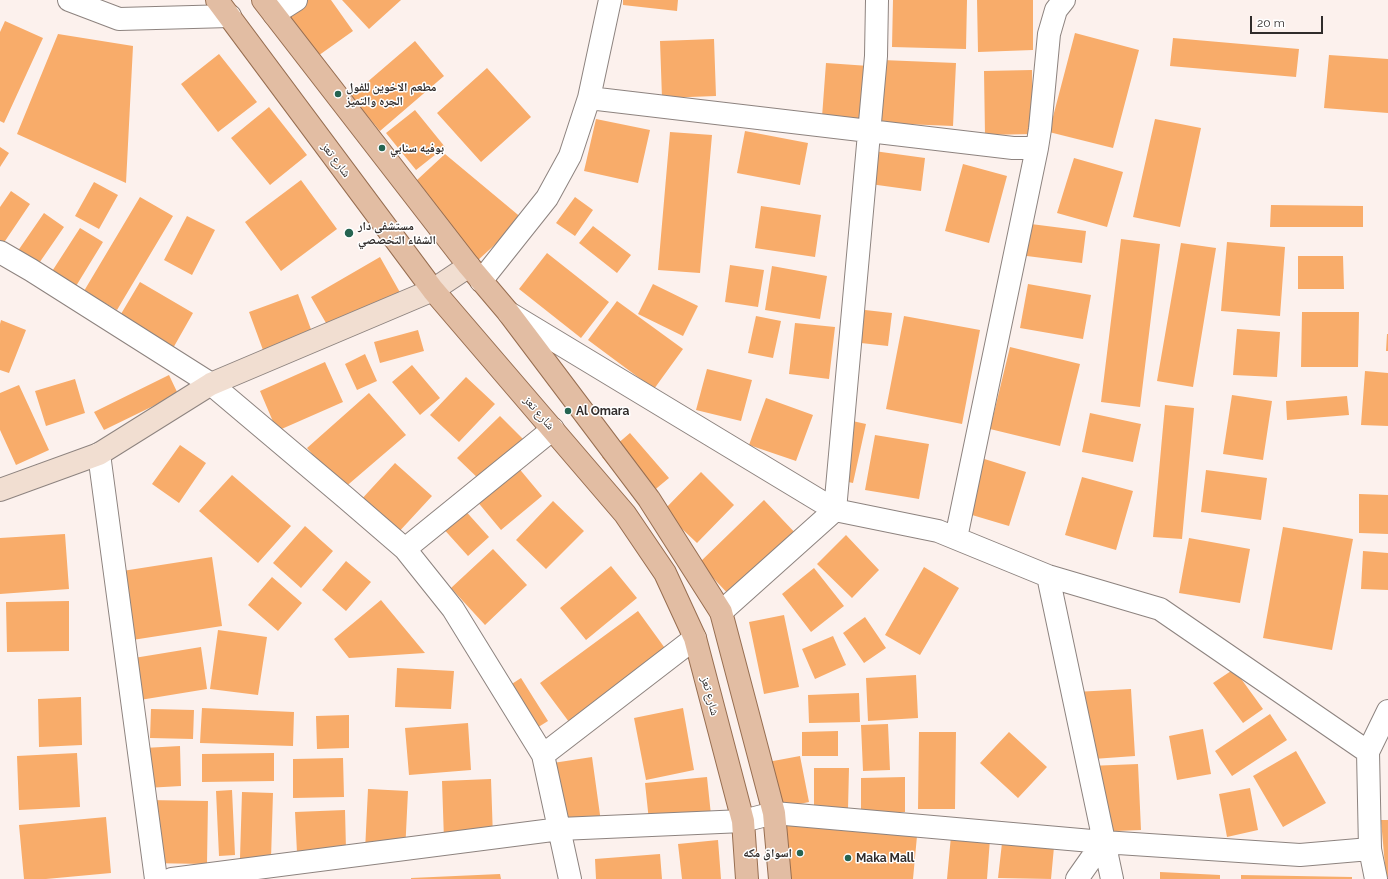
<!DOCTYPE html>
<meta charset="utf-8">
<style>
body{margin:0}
#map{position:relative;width:1388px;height:879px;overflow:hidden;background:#fcf1ed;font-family:Raleway,sans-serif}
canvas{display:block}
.scale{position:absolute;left:1250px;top:16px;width:73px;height:18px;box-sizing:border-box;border:2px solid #302c2b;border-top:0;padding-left:5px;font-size:12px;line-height:14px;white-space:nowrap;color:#302c2b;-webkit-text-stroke:3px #fff;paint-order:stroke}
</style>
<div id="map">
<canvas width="1388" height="879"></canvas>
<div class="scale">20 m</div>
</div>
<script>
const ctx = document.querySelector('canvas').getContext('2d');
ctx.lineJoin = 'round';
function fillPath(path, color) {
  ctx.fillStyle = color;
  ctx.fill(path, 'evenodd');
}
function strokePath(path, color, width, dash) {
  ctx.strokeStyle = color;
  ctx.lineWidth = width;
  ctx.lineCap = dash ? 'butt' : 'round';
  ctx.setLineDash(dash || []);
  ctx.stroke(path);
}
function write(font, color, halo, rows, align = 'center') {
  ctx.font = font + ' Raleway,"Noto Naskh Arabic",sans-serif';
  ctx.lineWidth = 3;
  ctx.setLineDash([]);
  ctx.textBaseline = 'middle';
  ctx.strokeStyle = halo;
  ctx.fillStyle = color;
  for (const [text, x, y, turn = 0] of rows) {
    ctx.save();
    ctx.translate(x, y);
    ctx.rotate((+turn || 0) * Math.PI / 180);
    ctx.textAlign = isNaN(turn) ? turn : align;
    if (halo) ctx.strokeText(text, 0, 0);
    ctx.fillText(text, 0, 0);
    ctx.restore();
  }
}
fillPath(new Path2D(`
 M 304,0 L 331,0 L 353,31 L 301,68 L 270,25 Z
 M 342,0 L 401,0 L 369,29 Z
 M 623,0 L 678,0 L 677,11 L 623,5 Z
 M 893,0 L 967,0 L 966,49 L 892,47 Z
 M 977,0 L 1033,0 L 1033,50 L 978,52 Z
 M 5,21 L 43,38 L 4,123 L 0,121 L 0,32 Z
 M 1075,33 L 1139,50 L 1113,148 L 1049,132 Z
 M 58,34 L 133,46 L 126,183 L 17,134 Z
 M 1173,38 L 1299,49 L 1296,77 L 1170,66 Z
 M 714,39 L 716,96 L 662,98 L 660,41 Z
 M 415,41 L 444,76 L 380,131 L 351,96 Z
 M 219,54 L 257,102 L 218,132 L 181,84 Z
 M 1329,55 L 1388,59 L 1388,113 L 1324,108 Z
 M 882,60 L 956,63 L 953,126 L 879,123 Z
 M 826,63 L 869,66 L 864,120 L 822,117 Z
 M 487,68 L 531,117 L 481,162 L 437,113 Z
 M 1032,70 L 1033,134 L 985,135 L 984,71 Z
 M 269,107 L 307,155 L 270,185 L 231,138 Z
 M 415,110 L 445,147 L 416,170 L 386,133 Z
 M 596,119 L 650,130 L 638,183 L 584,171 Z
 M 1155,119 L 1201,128 L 1180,227 L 1133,217 Z
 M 745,131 L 808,143 L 800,185 L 737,173 Z
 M 670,132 L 712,135 L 700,273 L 658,270 Z
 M 0,147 L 9,153 L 0,167 Z
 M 874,151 L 925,158 L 921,191 L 870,184 Z
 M 445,154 L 523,219 L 477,261 L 417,180 Z
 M 1074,158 L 1123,172 L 1107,227 L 1057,213 Z
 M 963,164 L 1007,176 L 989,243 L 945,231 Z
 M 301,180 L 337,229 L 281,271 L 245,222 Z
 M 94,182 L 118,195 L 99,229 L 75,216 Z
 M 11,191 L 30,204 L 3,244 L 0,242 L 0,207 Z
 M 140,197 L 173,216 L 117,310 L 84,291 Z
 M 575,197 L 593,210 L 575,236 L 556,223 Z
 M 1271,205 L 1363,206 L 1363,227 L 1270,227 Z
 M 761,206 L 821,215 L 815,257 L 755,248 Z
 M 44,213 L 64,227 L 33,272 L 13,258 Z
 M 187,216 L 215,230 L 192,275 L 164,260 Z
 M 1023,223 L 1086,231 L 1082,263 L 1019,255 Z
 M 593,226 L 631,255 L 617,273 L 579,243 Z
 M 80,228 L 103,242 L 73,291 L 49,276 Z
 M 1121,239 L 1160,244 L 1140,407 L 1101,402 Z
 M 1227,242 L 1285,247 L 1280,316 L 1221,311 Z
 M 1181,243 L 1216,248 L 1193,387 L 1157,381 Z
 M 547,253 L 609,302 L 581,338 L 519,289 Z
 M 1298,256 L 1343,256 L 1344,289 L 1298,289 Z
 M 380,257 L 406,303 L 337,342 L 311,297 Z
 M 730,265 L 764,270 L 758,307 L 725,302 Z
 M 772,266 L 827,276 L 820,319 L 765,310 Z
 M 140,282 L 193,313 L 172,350 L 118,319 Z
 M 653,284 L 698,306 L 683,336 L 638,314 Z
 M 1028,284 L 1091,295 L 1083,339 L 1020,328 Z
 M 298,294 L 312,332 L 263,350 L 249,312 Z
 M 617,301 L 683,349 L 654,389 L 588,340 Z
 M 856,309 L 892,313 L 888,346 L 852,342 Z
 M 1302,312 L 1359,312 L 1358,367 L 1301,367 Z
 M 756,316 L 781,321 L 773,358 L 748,353 Z
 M 904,316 L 980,330 L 962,424 L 886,409 Z
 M 1,320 L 26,330 L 9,373 L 0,370 L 0,324 Z
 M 795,323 L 835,327 L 829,379 L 789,374 Z
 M 1237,329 L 1280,332 L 1277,377 L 1233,375 Z
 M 418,330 L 424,351 L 380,363 L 374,342 Z
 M 1387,334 L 1388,334 L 1388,351 L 1386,351 Z
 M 1010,347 L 1080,364 L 1060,446 L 990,429 Z
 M 365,354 L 377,381 L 357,390 L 345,364 Z
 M 325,362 L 343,402 L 277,431 L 260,391 Z
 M 412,365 L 440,398 L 420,415 L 392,382 Z
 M 707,369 L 752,380 L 741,421 L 696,410 Z
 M 1365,371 L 1388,373 L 1388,426 L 1361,425 Z
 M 169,375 L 178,394 L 104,430 L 94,412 Z
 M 466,377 L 495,404 L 459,442 L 430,415 Z
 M 75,379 L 85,413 L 46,426 L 35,391 Z
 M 19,385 L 49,450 L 16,465 L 0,430 L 0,393 Z
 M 369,393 L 406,435 L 343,489 L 307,448 Z
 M 1232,395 L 1272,401 L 1263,460 L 1223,454 Z
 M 1347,396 L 1349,415 L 1287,420 L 1286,401 Z
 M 766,398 L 813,415 L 796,461 L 749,445 Z
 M 1165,405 L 1194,408 L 1182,539 L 1153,537 Z
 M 1090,413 L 1141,424 L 1133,462 L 1082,452 Z
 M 500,416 L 525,441 L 483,483 L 457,458 Z
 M 848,420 L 866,424 L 853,483 L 834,479 Z
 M 630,433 L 669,478 L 640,502 L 602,457 Z
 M 875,435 L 929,444 L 919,499 L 865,490 Z
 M 180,445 L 206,463 L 179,503 L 152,484 Z
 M 978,457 L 1026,472 L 1009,526 L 962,512 Z
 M 395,463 L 432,496 L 396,535 L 359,502 Z
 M 517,466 L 542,496 L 501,530 L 476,500 Z
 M 1206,470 L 1267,478 L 1261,520 L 1201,512 Z
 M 701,472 L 734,505 L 697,543 L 663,511 Z
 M 232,475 L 291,526 L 258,563 L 199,511 Z
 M 1082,477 L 1133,491 L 1116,550 L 1065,535 Z
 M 1359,494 L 1388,495 L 1388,534 L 1359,533 Z
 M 764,500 L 799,537 L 733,599 L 699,563 Z
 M 553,501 L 584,531 L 546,569 L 516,540 Z
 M 462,507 L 489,537 L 468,556 L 441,526 Z
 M 305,526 L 333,551 L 301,588 L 273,563 Z
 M 1283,527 L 1353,539 L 1332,650 L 1263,638 Z
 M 65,534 L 69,589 L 0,594 L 0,538 Z
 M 846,535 L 879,570 L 852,598 L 817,564 Z
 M 1189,538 L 1250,549 L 1240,603 L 1179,593 Z
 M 493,549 L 527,585 L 485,625 L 451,588 Z
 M 1363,551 L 1388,553 L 1388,590 L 1361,589 Z
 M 212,557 L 222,626 L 126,641 L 116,572 Z
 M 346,561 L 371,582 L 346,611 L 322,590 Z
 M 611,566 L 637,598 L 586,640 L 560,608 Z
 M 924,567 L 959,588 L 920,655 L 885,635 Z
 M 814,568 L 844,606 L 811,632 L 782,594 Z
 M 272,577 L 302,603 L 278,631 L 248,605 Z
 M 381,600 L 425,653 L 349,658 L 334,639 Z
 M 69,601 L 69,651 L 7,652 L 6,602 Z
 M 638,611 L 667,651 L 569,722 L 540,683 Z
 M 784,615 L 799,687 L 764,694 L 749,622 Z
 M 865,617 L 886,648 L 864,663 L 843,633 Z
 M 218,630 L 267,637 L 258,695 L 210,689 Z
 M 833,636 L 846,665 L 815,679 L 802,649 Z
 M 201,647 L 207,689 L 140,700 L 134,658 Z
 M 397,668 L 454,671 L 451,709 L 395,707 Z
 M 1234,669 L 1263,709 L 1243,723 L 1213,683 Z
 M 916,675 L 918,718 L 868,721 L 866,678 Z
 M 521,678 L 548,721 L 524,736 L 498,693 Z
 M 1131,689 L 1135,756 L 1079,760 L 1075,692 Z
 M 859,693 L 860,722 L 809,723 L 808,695 Z
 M 81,697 L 82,745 L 39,747 L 38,699 Z
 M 202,708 L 294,712 L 293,746 L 200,743 Z
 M 683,708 L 694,770 L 646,780 L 634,718 Z
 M 151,709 L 194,710 L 193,739 L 150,738 Z
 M 1270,714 L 1287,740 L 1232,776 L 1215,751 Z
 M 349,715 L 349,748 L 317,749 L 316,716 Z
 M 468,723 L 471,770 L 409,775 L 405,728 Z
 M 888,724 L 890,770 L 863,771 L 861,725 Z
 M 1203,729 L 1211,774 L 1177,780 L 1169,736 Z
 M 838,731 L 838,756 L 802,756 L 802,732 Z
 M 919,732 L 956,732 L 955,809 L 918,809 Z
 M 1009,732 L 1047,767 L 1018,798 L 980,763 Z
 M 180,746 L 181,786 L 146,788 L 144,748 Z
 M 1296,751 L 1326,803 L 1283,827 L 1253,776 Z
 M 77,753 L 80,807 L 19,810 L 17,756 Z
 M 274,753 L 274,781 L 202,782 L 202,754 Z
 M 800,756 L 809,802 L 766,811 L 757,764 Z
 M 592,757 L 601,822 L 562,828 L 553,763 Z
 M 343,758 L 344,797 L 293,798 L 293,759 Z
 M 1138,764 L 1141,830 L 1092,832 L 1089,766 Z
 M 814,768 L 849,768 L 848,809 L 814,809 Z
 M 707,777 L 711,815 L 649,821 L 645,783 Z
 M 905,777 L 905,812 L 861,813 L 861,778 Z
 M 491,779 L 493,838 L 444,840 L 442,781 Z
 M 1250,788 L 1258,830 L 1227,837 L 1219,794 Z
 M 368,789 L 408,791 L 405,853 L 365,851 Z
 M 232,790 L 235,855 L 219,856 L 216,791 Z
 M 242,792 L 273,793 L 271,859 L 240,858 Z
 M 147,800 L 208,801 L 207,864 L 145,863 Z
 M 345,810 L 346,850 L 297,853 L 295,812 Z
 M 106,817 L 111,873 L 46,879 L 24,879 L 19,825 Z
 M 1381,820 L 1388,820 L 1388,877 L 1386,877 Z
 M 778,822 L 917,836 L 913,879 L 772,879 Z
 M 951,836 L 990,839 L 987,879 L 947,879 Z
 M 718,840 L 721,879 L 682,879 L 678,844 Z
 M 1002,843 L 1054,847 L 1051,879 L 998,878 Z
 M 660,854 L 662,879 L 596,879 L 595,859 Z
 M 1160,872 L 1220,875 L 1220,879 L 1160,879 Z
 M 500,874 L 501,879 L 411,879 L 411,878 Z
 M 1241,875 L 1352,877 L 1352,879 L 1241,879 Z`), '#f8ac6a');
const minor = new Path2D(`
 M 69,0 L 119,19 L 230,16
 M 274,14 L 296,0
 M 589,98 L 1013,148 L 1037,148
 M 0,252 L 31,270 L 211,384 L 346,498 L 405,549 L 453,609 L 543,755 L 570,879
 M 481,281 L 547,198 L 570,156 L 589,98 L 610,0
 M 509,313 L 835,510 L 938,531 L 1048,576 L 1160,609 L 1368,752
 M 99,454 L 156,879
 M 956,538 L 1037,148 L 1040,129 L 1049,34 L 1056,10 L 1064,0
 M 405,549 L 553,429
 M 1048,576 L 1112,879
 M 721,612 L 835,510 L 876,56 L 877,0
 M 543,755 L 695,638
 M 172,879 L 560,829 L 743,821 L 774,813 L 1103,842 L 1300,855 L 1370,849
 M 1077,879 L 1103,842
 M 1376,879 L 1370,849 L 1368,752 L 1388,711`);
const secondary = new Path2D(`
 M 0,490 L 99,454 L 211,384 L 433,290 L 469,266`);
const primary = new Path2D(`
 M 217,0 L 433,290 L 625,514 L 665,573 L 695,638 L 743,821 L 747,879
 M 263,0 L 469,266 L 508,312 L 649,499 L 721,612 L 774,813 L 780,879`);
strokePath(minor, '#8d837f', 24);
strokePath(secondary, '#8d837f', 24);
strokePath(primary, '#976e51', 24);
strokePath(minor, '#fff', 22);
strokePath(secondary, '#f1ded1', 22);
strokePath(primary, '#e2bda3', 22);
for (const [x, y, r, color] of [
 [338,94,4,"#256451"],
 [382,148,4,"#256451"],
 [349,233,5,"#256451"],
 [568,411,4,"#256451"],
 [800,853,4,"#256451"],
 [848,858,4,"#256451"]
]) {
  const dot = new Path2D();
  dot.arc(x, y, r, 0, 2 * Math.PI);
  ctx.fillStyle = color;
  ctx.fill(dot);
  strokePath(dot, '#fff', 1.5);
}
write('bold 12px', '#302c2b', '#fff', [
 ["مطعم الاخوين للفول",346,87],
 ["الجره والتميز",346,101],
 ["بوفيه سنابي",390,148],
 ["مستشفى دار",358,226],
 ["الشفاء التخصصي",358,240],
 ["Al Omara",576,411],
 ["اسواق مكه",792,853,"right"],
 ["Maka Mall",856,858]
], 'left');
write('12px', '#302c2b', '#fff', [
 ["شارع تعز",336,160,53],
 ["شارع تعز",539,413,49],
 ["شارع تعز",710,696,75]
]);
</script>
